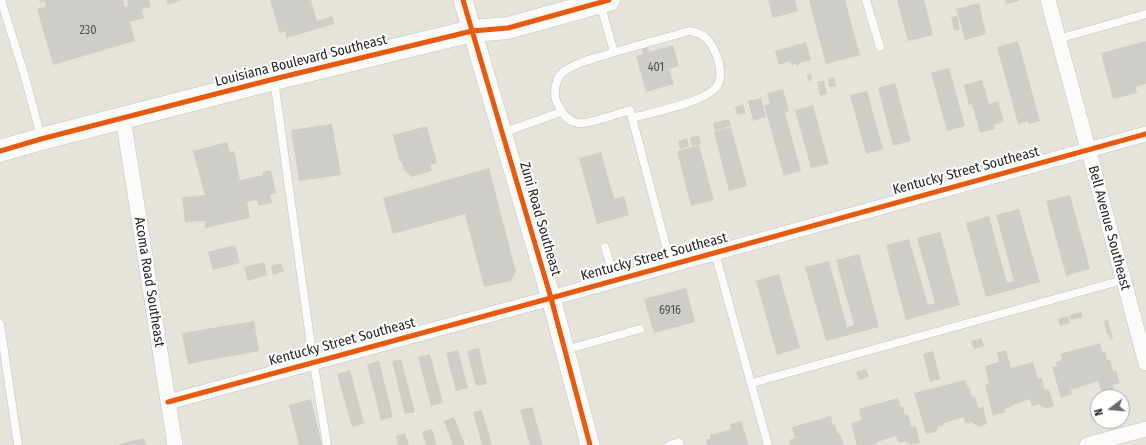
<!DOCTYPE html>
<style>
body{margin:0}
#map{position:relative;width:1146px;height:445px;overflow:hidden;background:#e6e3db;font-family:"Fira Sans Condensed",sans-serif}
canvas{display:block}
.north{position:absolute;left:1090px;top:389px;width:40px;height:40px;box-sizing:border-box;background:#fff;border:1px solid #a9a9a9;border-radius:50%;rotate:254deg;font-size:11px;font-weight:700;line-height:16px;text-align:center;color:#272727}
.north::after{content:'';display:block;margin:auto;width:14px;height:18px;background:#6a6966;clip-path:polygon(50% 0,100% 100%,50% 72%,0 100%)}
</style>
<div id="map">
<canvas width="1146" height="445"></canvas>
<div class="north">N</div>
</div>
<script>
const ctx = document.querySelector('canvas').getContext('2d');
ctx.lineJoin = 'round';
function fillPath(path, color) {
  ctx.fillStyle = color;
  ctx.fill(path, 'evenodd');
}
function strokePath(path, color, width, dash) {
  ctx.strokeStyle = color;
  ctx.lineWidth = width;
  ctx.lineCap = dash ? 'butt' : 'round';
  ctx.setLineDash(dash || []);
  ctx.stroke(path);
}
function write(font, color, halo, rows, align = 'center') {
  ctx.font = font + ' "Fira Sans Condensed",sans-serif';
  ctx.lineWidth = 4;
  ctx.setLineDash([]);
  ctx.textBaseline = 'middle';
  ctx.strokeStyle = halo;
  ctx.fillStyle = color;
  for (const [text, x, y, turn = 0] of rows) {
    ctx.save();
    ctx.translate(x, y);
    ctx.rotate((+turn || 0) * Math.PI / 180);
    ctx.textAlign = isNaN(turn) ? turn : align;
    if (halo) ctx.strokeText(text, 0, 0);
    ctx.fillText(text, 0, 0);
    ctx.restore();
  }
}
fillPath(new Path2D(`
 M 39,0 L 123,0 L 125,7 L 128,6 L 127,0 L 149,0 L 151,7 L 142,9 L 144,18 L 130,22 L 135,41 L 53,65 L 37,9 L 46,6 L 44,1 L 40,3 Z
 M 166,0 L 183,0 L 168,5 Z
 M 270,0 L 311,0 L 317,21 L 332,16 L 334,24 L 287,38 L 285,31 L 280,33 Z
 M 768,0 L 795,0 L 798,11 L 773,18 Z
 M 809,0 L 845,0 L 860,55 L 826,64 Z
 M 897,0 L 924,0 L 933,35 L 908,41 Z
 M 1005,0 L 1019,0 L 1019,1 L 1006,4 Z
 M 979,3 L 986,34 L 965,40 L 956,9 Z
 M 957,16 L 960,30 L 954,31 L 951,17 Z
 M 1018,41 L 1040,121 L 1029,124 L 1028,121 L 1018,124 L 997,47 Z
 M 1146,41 L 1146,84 L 1135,87 L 1137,93 L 1113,99 L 1101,53 Z
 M 806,42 L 811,60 L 799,63 L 799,65 L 797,66 L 796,64 L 791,65 L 790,61 L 779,65 L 775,51 Z
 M 673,45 L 679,66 L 669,69 L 674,84 L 646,92 L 636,56 L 643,54 L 642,49 L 648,47 L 649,52 Z
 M 949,68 L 965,126 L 947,131 L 931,73 Z
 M 811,74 L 812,80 L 808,81 L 807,75 Z
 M 834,77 L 836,86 L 829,87 L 828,78 Z
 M 982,80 L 989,104 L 998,101 L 1004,122 L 994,125 L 995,129 L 980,133 L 972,104 L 969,105 L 964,85 Z
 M 824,81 L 827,94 L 820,96 L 817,82 Z
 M 895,83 L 911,141 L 893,146 L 878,88 Z
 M 783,89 L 789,111 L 785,112 L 785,113 L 801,171 L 784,176 L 764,105 L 770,104 L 767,93 Z
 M 867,91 L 883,149 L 866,154 L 850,95 Z
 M 761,98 L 766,117 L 753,121 L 748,101 Z
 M 743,104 L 746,113 L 737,115 L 735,107 Z
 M 813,105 L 829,164 L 811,168 L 795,110 Z
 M 729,119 L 731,126 L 715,131 L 713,123 Z
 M 332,124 L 341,175 L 299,181 L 291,130 Z
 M 427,126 L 437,163 L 430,165 L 432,171 L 411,177 L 404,169 L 402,162 L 400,163 L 393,135 Z
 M 731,127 L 747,186 L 729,191 L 714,132 Z
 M 699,135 L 701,144 L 692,146 L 690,138 Z
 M 687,138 L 689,146 L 680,149 L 678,141 Z
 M 227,142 L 230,152 L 234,151 L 240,180 L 263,175 L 262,172 L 271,170 L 276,193 L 270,195 L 272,203 L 258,206 L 257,200 L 247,202 L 250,218 L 205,228 L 205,221 L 185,222 L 182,197 L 205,195 L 193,151 Z
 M 699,145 L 714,200 L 691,206 L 677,151 Z
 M 601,152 L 614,199 L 624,196 L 629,215 L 597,224 L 579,158 Z
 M 489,168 L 516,272 L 510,281 L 484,287 L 465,214 L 393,234 L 383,198 Z
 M 1070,195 L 1090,269 L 1066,276 L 1046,201 Z
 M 1019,209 L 1040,282 L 986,297 L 966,223 L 989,216 L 1007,283 L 1014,281 L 996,215 Z
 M 940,232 L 960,305 L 906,320 L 886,245 L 909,239 L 928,305 L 935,303 L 917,238 Z
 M 235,245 L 240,263 L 213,270 L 208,252 Z
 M 859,254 L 879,327 L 826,341 L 805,267 L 829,261 L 847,327 L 854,325 L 836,260 Z
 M 264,262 L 267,275 L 248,281 L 244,267 Z
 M 281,263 L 284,271 L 273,275 L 271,266 Z
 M 779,274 L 800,348 L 777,355 L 756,281 Z
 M 686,288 L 695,322 L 654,333 L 644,299 Z
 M 1081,312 L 1083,317 L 1071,320 L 1070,315 Z
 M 1068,316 L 1070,323 L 1060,326 L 1058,319 Z
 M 1108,320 L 1113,339 L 1110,340 L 1109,334 L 1107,335 L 1104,321 Z
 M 254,321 L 259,351 L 188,364 L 182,333 Z
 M 981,338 L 984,346 L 974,349 L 971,341 Z
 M 1100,343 L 1102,352 L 1105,351 L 1107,360 L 1110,359 L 1113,371 L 1116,370 L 1120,383 L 1113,385 L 1114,389 L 1110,390 L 1110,391 L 1102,394 L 1098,381 L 1079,387 L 1079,388 L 1071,390 L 1072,394 L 1061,398 L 1052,367 L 1057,366 L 1056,362 L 1062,360 L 1060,354 Z
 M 479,348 L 487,384 L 476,386 L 467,351 Z
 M 458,350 L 468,388 L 456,391 L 446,353 Z
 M 1006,350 L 1011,368 L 1033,362 L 1038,379 L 1042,378 L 1045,390 L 1049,389 L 1054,406 L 1045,409 L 1044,406 L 1041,407 L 1040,404 L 1032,406 L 1030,399 L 1011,406 L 1011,407 L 1004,409 L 1005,412 L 993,416 L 985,385 L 989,384 L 985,366 L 999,362 L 997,352 Z
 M 933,351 L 940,379 L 930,382 L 923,354 Z
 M 430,354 L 443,403 L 431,406 L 418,357 Z
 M 401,359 L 415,412 L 405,414 L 392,361 Z
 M 379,361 L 393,417 L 381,420 L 367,364 Z
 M 866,369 L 869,377 L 859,380 L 856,372 Z
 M 350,370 L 364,423 L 352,427 L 337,374 Z
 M 965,380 L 968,388 L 970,388 L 972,397 L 975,396 L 978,408 L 983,407 L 987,424 L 978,427 L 977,424 L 974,425 L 973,422 L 965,424 L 964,417 L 944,423 L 945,425 L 937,427 L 938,430 L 935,431 L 935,432 L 926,434 L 914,393 Z
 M 898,398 L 901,407 L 903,406 L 905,415 L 908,414 L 911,427 L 916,426 L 920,443 L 911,445 L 910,443 L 907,444 L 906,441 L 898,443 L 896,436 L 877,442 L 877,444 L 872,445 L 857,445 L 851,423 L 861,420 L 859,409 Z
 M 311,399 L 322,445 L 299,445 L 289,405 Z
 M 532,407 L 543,445 L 530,445 L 520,410 Z
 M 482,410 L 492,445 L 482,445 L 473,412 Z
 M 831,416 L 833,425 L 835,425 L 838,434 L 840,433 L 844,445 L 790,445 L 789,440 L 795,438 L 792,427 Z
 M 454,417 L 465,445 L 453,445 L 444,421 Z
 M 741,421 L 749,445 L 708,445 L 706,440 L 711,438 L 710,435 L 731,429 L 730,424 Z
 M 432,429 L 437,445 L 426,445 L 422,432 Z
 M 405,433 L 409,445 L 398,445 L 396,436 Z
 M 144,438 L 146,445 L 119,445 L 119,444 Z`), '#cecdc7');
const service = new Path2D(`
 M 1,0 L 25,77 L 41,137
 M 866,0 L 880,47
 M 600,3 L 614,52
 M 1058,39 L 1146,14
 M 274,80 L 311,346 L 327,445
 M 632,118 C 651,113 706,102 717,86 C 723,77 720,63 716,54 C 710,40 705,34 690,31 C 661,39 631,47 602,56 C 589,60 575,63 563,72 C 557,77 555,86 555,94 C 555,99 557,104 560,108 C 570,129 586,124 604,118 C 612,116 621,113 630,110 L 671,265
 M 502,133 L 561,112
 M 605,247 L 615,281
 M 715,253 L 768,445
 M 0,324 L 18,445
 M 565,350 L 640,329
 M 752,383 L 1123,280
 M 670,445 L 679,442 L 680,445`);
const minor = new Path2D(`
 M 1048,0 L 1146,363
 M 123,118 L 175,445
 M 168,402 L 551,298 L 1146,134
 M 1087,445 L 1146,429`);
const tertiary = new Path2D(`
 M 463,0 L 551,298 L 590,445`);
const secondary = new Path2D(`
 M 0,151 L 41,139 L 274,79 L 472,31 L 508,28 L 609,0`);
strokePath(service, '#c3c2c1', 9);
strokePath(minor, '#c3c2c1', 16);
strokePath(tertiary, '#c3c2c1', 20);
strokePath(secondary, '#c3c2c1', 23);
strokePath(service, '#fbfbfa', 8);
strokePath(minor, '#fbfbfa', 15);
strokePath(tertiary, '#fbfbfa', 19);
strokePath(secondary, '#fbfbfa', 22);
strokePath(new Path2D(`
 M 463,0 L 551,298 L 590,445
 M 0,151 L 41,139 L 274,79 L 472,31 L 508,28 L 609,0
 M 168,402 L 551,298 L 1146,134`), '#e8590c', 5);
write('12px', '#525150', null, [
 ["230",88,31],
 ["401",656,68],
 ["6916",670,311]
]);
write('14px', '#272727', '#fff', [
 ["Louisiana Boulevard Southeast",301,61,-14],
 ["Kentucky Street Southeast",966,171,-15],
 ["Zuni Road Southeast",540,219,74],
 ["Bell Avenue Southeast",1109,228,75],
 ["Kentucky Street Southeast",654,257,-15],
 ["Acoma Road Southeast",149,282,81],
 ["Kentucky Street Southeast",342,342,-15]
]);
</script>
